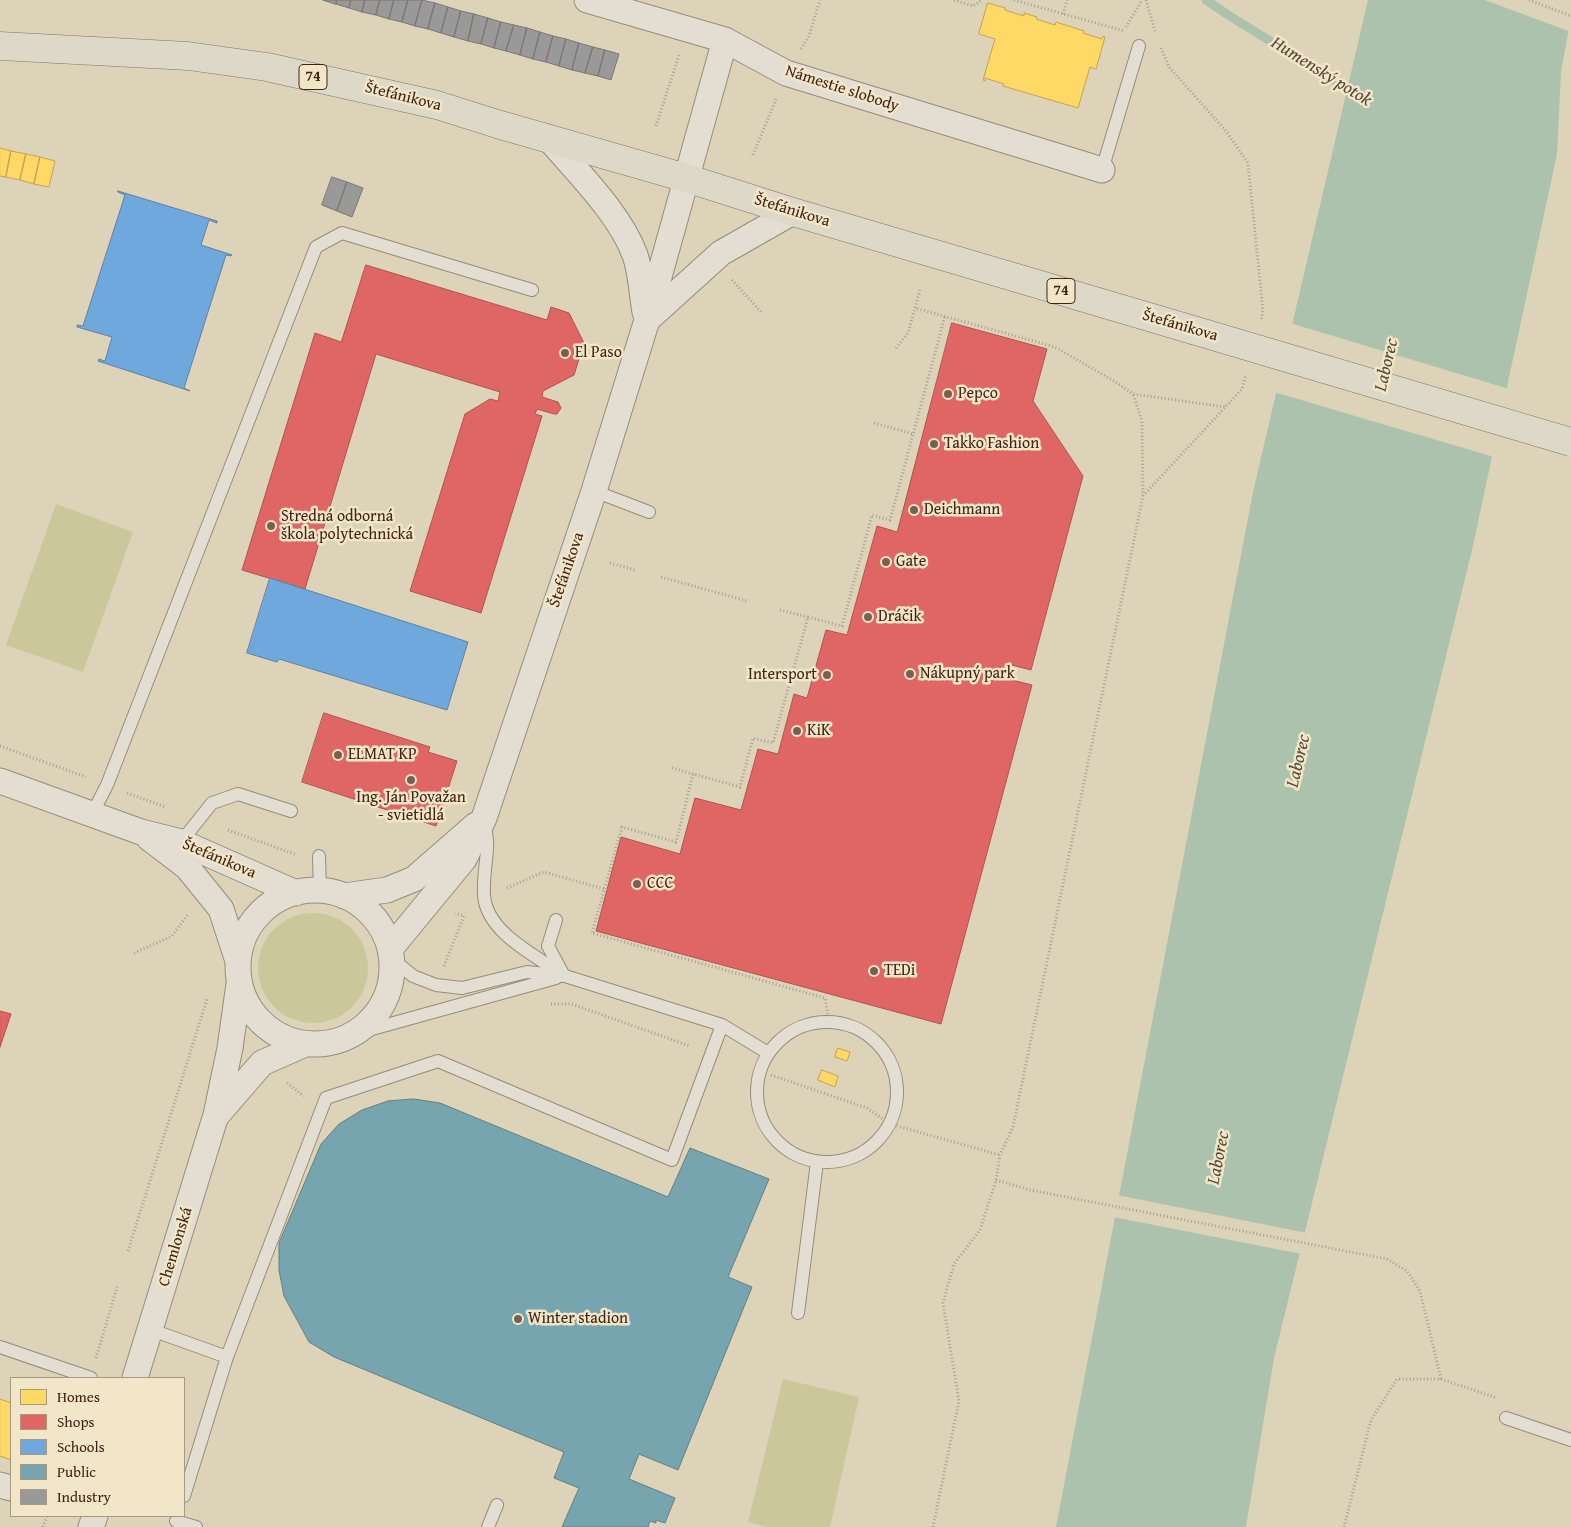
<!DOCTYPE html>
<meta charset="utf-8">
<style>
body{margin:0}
#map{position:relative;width:1571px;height:1527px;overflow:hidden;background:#dcd3b9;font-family:"Gentium Book Plus",serif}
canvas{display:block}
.legend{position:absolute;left:10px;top:1377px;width:175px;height:140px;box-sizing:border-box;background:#f1e6c8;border:1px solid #ab9881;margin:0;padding:6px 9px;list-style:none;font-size:15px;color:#412217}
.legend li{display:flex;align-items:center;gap:10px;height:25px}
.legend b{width:25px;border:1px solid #ab9881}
</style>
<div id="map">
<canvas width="1571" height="1527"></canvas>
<ul class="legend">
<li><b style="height:14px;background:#ffd966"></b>Homes</li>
<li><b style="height:14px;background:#e06666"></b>Shops</li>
<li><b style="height:14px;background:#6fa8dc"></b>Schools</li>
<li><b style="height:14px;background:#76a5af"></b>Public</li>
<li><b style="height:14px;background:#999"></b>Industry</li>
</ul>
</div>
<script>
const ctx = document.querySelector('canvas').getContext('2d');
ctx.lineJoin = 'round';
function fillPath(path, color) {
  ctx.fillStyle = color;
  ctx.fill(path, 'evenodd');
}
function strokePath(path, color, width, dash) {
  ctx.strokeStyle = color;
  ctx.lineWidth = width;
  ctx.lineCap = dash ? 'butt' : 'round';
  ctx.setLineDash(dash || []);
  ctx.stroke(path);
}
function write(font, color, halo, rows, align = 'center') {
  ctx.font = font + ' "Gentium Book Plus",serif';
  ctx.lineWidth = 5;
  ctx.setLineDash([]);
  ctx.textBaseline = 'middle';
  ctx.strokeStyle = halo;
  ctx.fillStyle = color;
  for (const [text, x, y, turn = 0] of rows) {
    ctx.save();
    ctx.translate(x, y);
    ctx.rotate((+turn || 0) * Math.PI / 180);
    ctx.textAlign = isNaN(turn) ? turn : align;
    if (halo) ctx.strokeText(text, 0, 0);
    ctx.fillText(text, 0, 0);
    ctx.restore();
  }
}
fillPath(new Path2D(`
 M 56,504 L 133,532 L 83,672 L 6,645 Z
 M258 968a55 55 0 1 1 110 0a55 55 0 1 1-110 0Z
 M 783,1379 L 859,1397 L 830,1527 L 768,1527 L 748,1522 Z`), '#ccc79b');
fillPath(new Path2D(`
 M 1368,0 L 1571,0 L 1571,17 L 1561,72 L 1557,154 L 1472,550 L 1274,1358 L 1246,1527 L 1056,1527 L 1253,492 Z`), '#acc2ac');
fillPath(new Path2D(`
 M 1485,0 L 1571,0 L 1571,32 Z
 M 1290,323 L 1509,389 L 1494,457 L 1274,392 Z
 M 1117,1195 L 1307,1233 L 1302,1254 L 1113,1217 Z`), '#dcd3b9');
const homes = new Path2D(`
 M 988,3 L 1005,8 L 1005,10 L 1024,16 L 1024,13 L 1037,17 L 1036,19 L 1055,25 L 1056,22 L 1084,31 L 1083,33 L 1102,39 L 1103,36 L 1105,37 L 1096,69 L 1090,67 L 1078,108 L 1003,86 L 1004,84 L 985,78 L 985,81 L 983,80 L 995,39 L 979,34 Z
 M 0,148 L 11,151 L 6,177 L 0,176 Z
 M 11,151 L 26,154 L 20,180 L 6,177 Z
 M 26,154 L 40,157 L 34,184 L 20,180 Z
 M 40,157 L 55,161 L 49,187 L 34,184 Z
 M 838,1048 L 850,1052 L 847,1061 L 835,1057 Z
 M 822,1070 L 838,1076 L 835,1087 L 818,1080 Z
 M 0,1399 L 11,1403 L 11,1460 L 0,1456 Z`);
fillPath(homes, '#ffd966');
strokePath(homes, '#c6a24e', 1);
const shops = new Path2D(`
 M 366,265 L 547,320 L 551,307 L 569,313 L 584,343 L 574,375 L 543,391 L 542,397 L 558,402 L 561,408 L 557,414 L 554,414 L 537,409 L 535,414 L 542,416 L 481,613 L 410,591 L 465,414 L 490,399 L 498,401 L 500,392 L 376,354 L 305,589 L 242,570 L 315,333 L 341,342 Z
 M 952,323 L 1047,349 L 1033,401 L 1083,476 L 1031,670 L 1008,664 L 1004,678 L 1032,685 L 941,1024 L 596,931 L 621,837 L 680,854 L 695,798 L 741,810 L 758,749 L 778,754 L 794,694 L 807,698 L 826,630 L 847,635 L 877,526 L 897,532 Z
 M 324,713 L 430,747 L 428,752 L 457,761 L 436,826 L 302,782 Z
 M 0,1011 L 11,1014 L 0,1047 Z`);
fillPath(shops, '#e06666');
strokePath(shops, '#b0524e', 1);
const schools = new Path2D(`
 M 118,191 L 217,221 L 217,223 L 209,220 L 201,245 L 232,255 L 231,256 L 226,255 L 184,388 L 190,391 L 98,361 L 99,359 L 105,361 L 112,337 L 77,327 L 77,325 L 83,326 L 125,195 L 118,192 Z
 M 270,578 L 468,642 L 447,710 L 279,659 L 277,662 L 247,653 Z`);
fillPath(schools, '#6fa8dc');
strokePath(schools, '#6180a1', 1);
const public = new Path2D(`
 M 414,1099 L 440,1103 L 668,1197 L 690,1148 L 769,1179 L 728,1277 L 752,1287 L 678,1470 L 639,1454 L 629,1479 L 675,1498 L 665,1523 L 656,1520 L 656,1523 L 650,1521 L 648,1527 L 562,1527 L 579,1488 L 554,1478 L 564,1452 L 334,1357 L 309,1342 L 284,1296 L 279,1270 L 279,1243 L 321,1144 L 339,1124 L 362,1110 L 388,1101 Z`);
fillPath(public, '#76a5af');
strokePath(public, '#667e81', 1);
const industry = new Path2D(`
 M 323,0 L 337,0 L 336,4 Z
 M 337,0 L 351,0 L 349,8 L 336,4 Z
 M 351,0 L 365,0 L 362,12 L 349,8 Z
 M 365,0 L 380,0 L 376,15 L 362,12 Z
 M 380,0 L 394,0 L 389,19 L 376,15 Z
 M 394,0 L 408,0 L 402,22 L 389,19 Z
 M 408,0 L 422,0 L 415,26 L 402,22 Z
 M 422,0 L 435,3 L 428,29 L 415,26 Z
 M 435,3 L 448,7 L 441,33 L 428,29 Z
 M 448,7 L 461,11 L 454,37 L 441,33 Z
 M 461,11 L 474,14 L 468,41 L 454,37 Z
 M 474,14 L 488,18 L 481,44 L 468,41 Z
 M 488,18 L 501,22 L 494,48 L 481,44 Z
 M 501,22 L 514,25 L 506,51 L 494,48 Z
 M 514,25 L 527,28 L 520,55 L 506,51 Z
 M 527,28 L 540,32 L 533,59 L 520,55 Z
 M 540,32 L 553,36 L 546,62 L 533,59 Z
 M 553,36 L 566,39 L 559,66 L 546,62 Z
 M 566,39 L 579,43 L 572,70 L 559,66 Z
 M 579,43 L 593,47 L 585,73 L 572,70 Z
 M 593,47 L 605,50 L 598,76 L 585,73 Z
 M 605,50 L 619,54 L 611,80 L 598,76 Z
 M 332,177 L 347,182 L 337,211 L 322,205 Z
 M 347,182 L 363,188 L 352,217 L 337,211 Z`);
fillPath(industry, '#999');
strokePath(industry, '#7f7572', 1);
strokePath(new Path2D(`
 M 1206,0 L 1228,15 L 1356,94`), '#acc2ac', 9);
const lane = new Path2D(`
 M 1102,170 L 1139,46
 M 594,491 L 649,512
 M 92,814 L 107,785 L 316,247 L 342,233 L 532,290
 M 485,826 C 486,833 488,842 487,849 C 486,865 483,879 484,895 C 486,932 536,956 562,974
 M 181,842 L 212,803 L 238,794 L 291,811
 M 319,856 L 320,890
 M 556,920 L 548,946 L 563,974
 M 392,959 L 413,976 L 436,985 L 462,988 L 527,972 L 565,976 L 722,1025 L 768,1053
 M757 1092a70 70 0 1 1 140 0a70 70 0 1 1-140 0Z
 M 354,1034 L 556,978
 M 798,1313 L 817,1162
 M 149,1329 L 227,1357
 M 0,1347 L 91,1378
 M 1506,1418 L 1571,1440
 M 184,1496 L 227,1357 L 326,1098 L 438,1061 L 672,1160 L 722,1025
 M 176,1521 L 196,1527
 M 488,1527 L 497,1505`);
const street = new Path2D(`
 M 587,0 L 725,40 L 786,73 L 1102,170
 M 550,140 C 578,173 620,214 635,255 C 641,272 642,295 645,312
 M 647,320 L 721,253 L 793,212
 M 0,781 L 141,832 L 181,842 L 296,893
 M 149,838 L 187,867 L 221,909 L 238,961
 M238 967a77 77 0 1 1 154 0a77 77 0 1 1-154 0Z
 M 344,896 L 387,890 L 414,879 L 476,825
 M 390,949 L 464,859 L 484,818 L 594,491 L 647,320 L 725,40
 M 218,1114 L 262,1063 L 305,1044
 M 135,1378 L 216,1115 L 230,1048 L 239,984
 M 0,1485 L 11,1488
 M 91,1527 L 95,1516`);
const primary = new Path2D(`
 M 0,46 L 188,56 L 267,67 L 437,105 L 497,124 L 686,178 L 793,212 L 1193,330`);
strokePath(lane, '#968c7c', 14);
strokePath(street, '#968c7c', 27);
strokePath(primary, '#7f7568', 29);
strokePath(new Path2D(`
 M 954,0 L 973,6 L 982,0
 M 1014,0 L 1124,31
 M 1146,0 L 1155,31
 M 1529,0 L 1571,16
 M 1063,14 L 1067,0
 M 1126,27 L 1142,0
 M 1161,48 L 1169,67 L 1226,131 L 1248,163 L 1263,311 L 1261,321
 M 801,49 L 809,36 L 820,0
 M 656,126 L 679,55
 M 753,155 L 776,99
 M 732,280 L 762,313
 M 920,290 L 915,308 L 1055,347 L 1114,381 L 1133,394 L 1225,407
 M 896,348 L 908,333 L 915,308
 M 874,423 L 913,434
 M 1143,496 L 1242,389 L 1246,375
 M 610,563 L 635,570
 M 661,577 L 747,601
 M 780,610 L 808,617
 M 0,746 L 86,777
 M 672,768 L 693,774
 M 127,793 L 166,807
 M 228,830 L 297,855
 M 507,888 L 544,872 L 604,889
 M 134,953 L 172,936 L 188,914
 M 444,966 L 464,916 L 455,913
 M 551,1004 L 572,1004 L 690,1046
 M 829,1021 L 825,998 L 592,933 L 622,827 L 676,842 L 693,774 L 740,787 L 753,738 L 773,743 L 808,617 L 842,626 L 872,515 L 890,520 L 945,316
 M 771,1075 L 867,1108 L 890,1124 L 1000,1155
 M 287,1083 L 304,1096
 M 996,1180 L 1030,1190 L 1387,1259 L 1407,1271 L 1420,1291 L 1441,1379
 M 128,1251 L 207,999
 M 96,1358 L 118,1284
 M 43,1527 L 47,1516
 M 933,1527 L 959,1401 L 943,1303 L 954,1264 L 980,1230 L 996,1180 L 1000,1155 L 1013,1127 L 1143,496 L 1142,421 L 1133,394
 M 1344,1527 L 1371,1420 L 1397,1379 L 1441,1379 L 1497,1398`), '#a6a095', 3, [1, 2.5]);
strokePath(lane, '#e3ded1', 12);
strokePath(street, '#e3ded1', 25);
strokePath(primary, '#ded8c9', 28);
const primaryBridge = new Path2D(`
 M 1193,330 L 1571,442`);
strokePath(primaryBridge, '#7f7568', 29, []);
strokePath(primaryBridge, '#ded8c9', 28);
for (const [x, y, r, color] of [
 [565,353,5,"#776050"],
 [948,394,5,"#776050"],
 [934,444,5,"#776050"],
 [914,510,5,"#776050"],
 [271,526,5,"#776050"],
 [886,562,5,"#776050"],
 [868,617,5,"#776050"],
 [910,674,5,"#776050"],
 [827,675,5,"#776050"],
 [797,731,5,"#776050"],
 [338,755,5,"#776050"],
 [411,780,5,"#776050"],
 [637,884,5,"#776050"],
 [874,971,5,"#776050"],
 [518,1319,5,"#776050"]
]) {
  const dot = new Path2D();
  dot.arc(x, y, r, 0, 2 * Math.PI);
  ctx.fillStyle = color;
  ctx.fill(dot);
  strokePath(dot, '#f1e6c8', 2);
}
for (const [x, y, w] of [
 [313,77,28],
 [1061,291,28]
]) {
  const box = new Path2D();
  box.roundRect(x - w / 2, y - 12.5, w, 25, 4);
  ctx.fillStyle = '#f1e6c8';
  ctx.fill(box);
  strokePath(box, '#412217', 1);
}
write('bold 15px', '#412217', null, [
 ["74",313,77],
 ["74",1061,291]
]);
write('16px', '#412217', '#f1e6c8', [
 ["Námestie slobody",842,89,18],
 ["Štefánikova",403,97,14],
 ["Štefánikova",792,211,17],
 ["Štefánikova",1180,326,16],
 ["Štefánikova",567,570,-71],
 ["Štefánikova",219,859,23],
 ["Chemlonská",176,1247,-73]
]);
write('16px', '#412217', '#f1e6c8', [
 ["El Paso",575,353],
 ["Pepco",958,394],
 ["Takko Fashion",944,444],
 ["Deichmann",924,510],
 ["Stredná odborná",281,517],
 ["škola polytechnická",281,535],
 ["Gate",896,562],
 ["Dráčik",878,617],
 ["Nákupný park",920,674],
 ["Intersport",817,675,"right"],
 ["KiK",807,731],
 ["ELMAT KP",348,755],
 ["Ing. Ján Považan",411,798,"center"],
 ["- svietidlá",411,816,"center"],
 ["CCC",647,884],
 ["TEDi",884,971],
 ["Winter stadion",528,1319]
], 'left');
write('italic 18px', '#57483b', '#f1e6c8', [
 ["Humenský potok",1321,72,32],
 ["Laborec",1387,365,-77],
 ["Laborec",1299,761,-77],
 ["Laborec",1219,1158,-79]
]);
</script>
